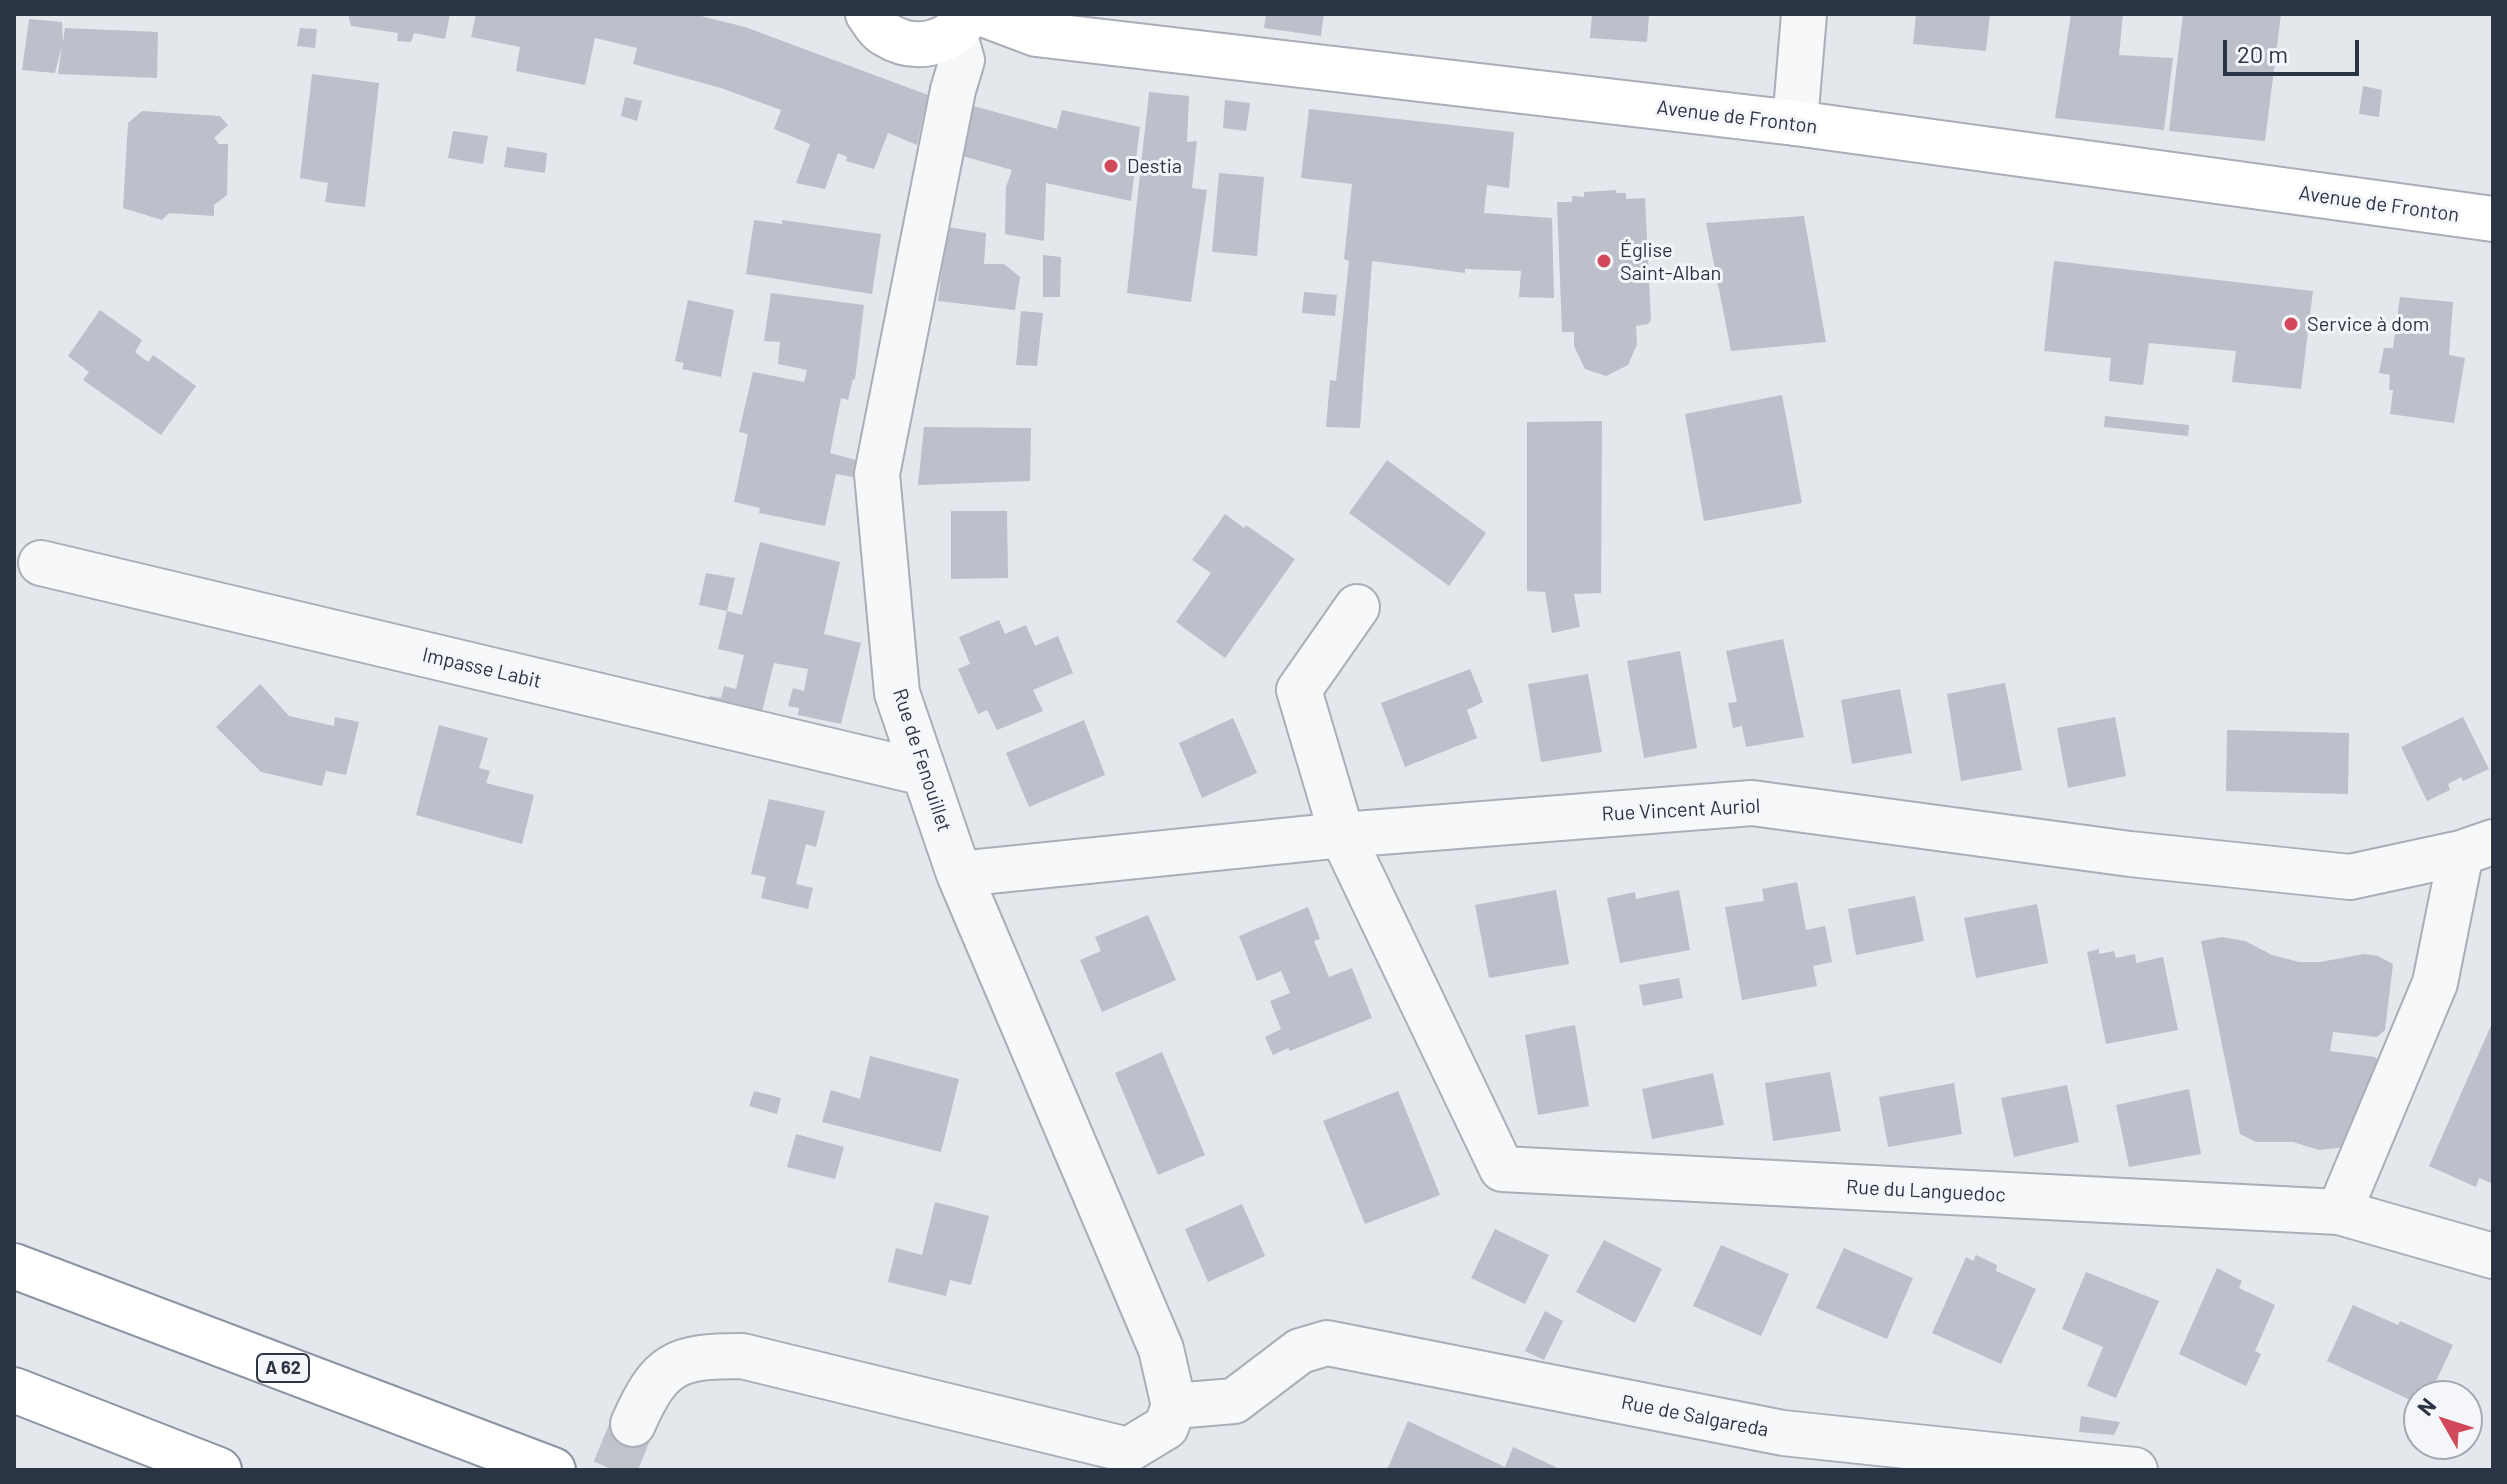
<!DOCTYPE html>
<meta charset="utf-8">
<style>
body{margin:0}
#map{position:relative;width:2507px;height:1484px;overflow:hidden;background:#e4e7ec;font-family:Barlow,sans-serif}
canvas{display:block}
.frame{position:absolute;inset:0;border:16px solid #2b3445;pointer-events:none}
.north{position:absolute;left:2403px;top:1380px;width:80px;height:80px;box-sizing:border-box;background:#f4f6f9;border:2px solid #a4a8b1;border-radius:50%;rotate:309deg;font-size:22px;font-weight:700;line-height:32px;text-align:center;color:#2b3445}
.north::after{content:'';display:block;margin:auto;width:28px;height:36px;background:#d1495b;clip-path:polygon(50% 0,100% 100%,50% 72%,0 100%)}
.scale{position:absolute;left:2223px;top:40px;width:136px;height:36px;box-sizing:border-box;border:4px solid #2b3445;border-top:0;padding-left:10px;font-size:24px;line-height:28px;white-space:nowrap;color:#2b3445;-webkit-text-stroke:6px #f4f6f9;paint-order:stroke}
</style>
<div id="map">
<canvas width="2507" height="1484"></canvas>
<div class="frame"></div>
<div class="north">N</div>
<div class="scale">20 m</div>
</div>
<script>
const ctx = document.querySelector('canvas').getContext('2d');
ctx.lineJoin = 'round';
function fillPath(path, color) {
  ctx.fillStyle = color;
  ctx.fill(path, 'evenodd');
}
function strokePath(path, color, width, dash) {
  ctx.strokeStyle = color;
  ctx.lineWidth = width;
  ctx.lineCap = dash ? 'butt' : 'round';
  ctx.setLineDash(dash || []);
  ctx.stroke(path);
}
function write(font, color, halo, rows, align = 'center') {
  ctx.font = font + ' Barlow,sans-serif';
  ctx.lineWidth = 6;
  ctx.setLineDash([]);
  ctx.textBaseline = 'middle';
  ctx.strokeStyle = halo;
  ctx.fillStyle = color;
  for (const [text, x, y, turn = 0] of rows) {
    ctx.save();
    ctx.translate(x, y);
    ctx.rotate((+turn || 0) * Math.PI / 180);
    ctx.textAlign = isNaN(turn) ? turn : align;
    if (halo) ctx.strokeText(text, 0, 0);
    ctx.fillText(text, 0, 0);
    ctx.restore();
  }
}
fillPath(new Path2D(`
 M 348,14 L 450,14 L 445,39 L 414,33 L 411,42 L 397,41 L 398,33 L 351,26 Z
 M 476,14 L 693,14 L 745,27 L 928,95 L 917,145 L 888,133 L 874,169 L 846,161 L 847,157 L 838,153 L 825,189 L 796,183 L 810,144 L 774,129 L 781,110 L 721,88 L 633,64 L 637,48 L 595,38 L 585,85 L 516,71 L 520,47 L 471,37 Z
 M 1266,14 L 1324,14 L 1321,36 L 1264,28 Z
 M 1592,14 L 1649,14 L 1647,42 L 1590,38 Z
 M 1916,14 L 1990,14 L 1986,51 L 1913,44 Z
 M 2071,14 L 2123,14 L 2119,55 L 2173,58 L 2164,130 L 2055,118 Z
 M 2183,14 L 2281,14 L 2265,141 L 2169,131 Z
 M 29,19 L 62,22 L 63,42 L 65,28 L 158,32 L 157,78 L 58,74 L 62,45 L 55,73 L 22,70 Z
 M 300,28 L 317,29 L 315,48 L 297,46 Z
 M 312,74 L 379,83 L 365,207 L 325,202 L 328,183 L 300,178 Z
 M 2363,86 L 2382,90 L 2379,117 L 2359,114 Z
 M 1149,92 L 1189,96 L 1187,142 L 1197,141 L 1192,188 L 1207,190 L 1191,302 L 1127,293 Z
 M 625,97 L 642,101 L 637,121 L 621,116 Z
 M 1225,100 L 1250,103 L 1246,131 L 1223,128 Z
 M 970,105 L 1057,129 L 1062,110 L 1140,127 L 1131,201 L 1046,183 L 1044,241 L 1005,234 L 1006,187 L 1012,170 L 956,154 Z
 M 1309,109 L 1514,132 L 1509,188 L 1487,185 L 1484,213 L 1552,218 L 1554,298 L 1519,297 L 1521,271 L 1465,269 L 1465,273 L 1372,261 L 1360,428 L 1326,427 L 1330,380 L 1336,381 L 1349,261 L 1344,259 L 1352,184 L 1301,178 Z
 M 142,111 L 220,116 L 228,125 L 214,138 L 219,144 L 228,144 L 227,195 L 214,205 L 214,216 L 169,213 L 162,220 L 123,208 L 128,123 Z
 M 453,131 L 488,136 L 483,164 L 448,158 Z
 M 507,147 L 547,153 L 545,173 L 504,167 Z
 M 1219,173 L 1264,177 L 1257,256 L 1212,252 Z
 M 1616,190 L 1616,193 L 1626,193 L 1626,199 L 1645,198 L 1651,320 L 1648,324 L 1636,326 L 1637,344 L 1628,365 L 1606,376 L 1585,369 L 1574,346 L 1574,332 L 1562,332 L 1557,202 L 1572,202 L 1572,196 L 1584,197 L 1584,192 Z
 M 1804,216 L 1826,342 L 1731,351 L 1706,223 Z
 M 754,220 L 782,224 L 782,220 L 881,234 L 872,294 L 746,274 Z
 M 947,227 L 986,233 L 984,264 L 1004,264 L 1020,277 L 1015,310 L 938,301 Z
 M 1043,255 L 1061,257 L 1060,297 L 1043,297 Z
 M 2054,261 L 2313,291 L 2301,389 L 2232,382 L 2236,351 L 2149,343 L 2143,385 L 2109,381 L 2111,358 L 2044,351 Z
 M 1304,292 L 1337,295 L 1335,316 L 1302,313 Z
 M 771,293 L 864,305 L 855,380 L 853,379 L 848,400 L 841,398 L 830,453 L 860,461 L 858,478 L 836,474 L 825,526 L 759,513 L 760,508 L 734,502 L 748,434 L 739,432 L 753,372 L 804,382 L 807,370 L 778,364 L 780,342 L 764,341 Z
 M 2400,297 L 2453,302 L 2449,355 L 2465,358 L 2454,423 L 2390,414 L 2393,390 L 2389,390 L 2390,375 L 2379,373 L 2384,348 L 2393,348 Z
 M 688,300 L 734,310 L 721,377 L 682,369 L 684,363 L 675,361 Z
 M 100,310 L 142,340 L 135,352 L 148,362 L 153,355 L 196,386 L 161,435 L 83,380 L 89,372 L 68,356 Z
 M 1021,311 L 1043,313 L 1037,366 L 1016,365 Z
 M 1782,395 L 1802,503 L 1704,521 L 1685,414 Z
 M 2105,416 L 2189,425 L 2188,436 L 2104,427 Z
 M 1602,421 L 1601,593 L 1574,594 L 1580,627 L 1552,633 L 1545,592 L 1527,591 L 1527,422 Z
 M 924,427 L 1031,428 L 1030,481 L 918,485 Z
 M 1387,460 L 1486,533 L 1449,586 L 1349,513 Z
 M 951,511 L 1007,511 L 1008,578 L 951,579 Z
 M 1225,514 L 1244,528 L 1246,525 L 1295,559 L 1225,658 L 1176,622 L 1211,573 L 1192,560 Z
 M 760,542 L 840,562 L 824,634 L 861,643 L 841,724 L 798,715 L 799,708 L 788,706 L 793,688 L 804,691 L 808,669 L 774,663 L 759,724 L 706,711 L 710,696 L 721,698 L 724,686 L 736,689 L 744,655 L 718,649 L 727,611 L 742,615 Z
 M 706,573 L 735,578 L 727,611 L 699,605 Z
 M 999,620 L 1005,634 L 1026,625 L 1035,646 L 1058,636 L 1073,673 L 1033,690 L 1043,711 L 997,730 L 987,710 L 978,714 L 958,669 L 970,664 L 959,637 Z
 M 1783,639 L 1804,737 L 1746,747 L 1742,726 L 1733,728 L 1728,703 L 1737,702 L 1726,651 Z
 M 1680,651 L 1697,748 L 1644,758 L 1627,661 Z
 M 1470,669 L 1483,702 L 1467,710 L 1477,738 L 1405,767 L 1381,703 Z
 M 1588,674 L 1602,752 L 1541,762 L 1528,684 Z
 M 2005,683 L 2022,770 L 1961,781 L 1947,694 Z
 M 260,684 L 289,716 L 334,726 L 335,717 L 359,722 L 346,775 L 326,771 L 322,786 L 261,772 L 216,727 Z
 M 1900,689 L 1912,753 L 1852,764 L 1841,700 Z
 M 2115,717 L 2126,776 L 2068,788 L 2057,728 Z
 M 2463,717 L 2489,769 L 2463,781 L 2461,777 L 2448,784 L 2450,790 L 2427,801 L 2401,747 Z
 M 1233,718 L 1257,773 L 1202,798 L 1179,743 Z
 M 1084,720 L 1105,775 L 1029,807 L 1006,753 Z
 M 439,725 L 488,738 L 479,768 L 490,771 L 486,783 L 534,795 L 522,844 L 416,815 Z
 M 2227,730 L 2349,733 L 2348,794 L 2226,791 Z
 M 769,799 L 825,811 L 816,847 L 806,844 L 796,884 L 813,888 L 808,909 L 761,898 L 766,877 L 751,874 Z
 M 1797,882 L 1806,930 L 1825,926 L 1832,962 L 1813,966 L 1817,986 L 1742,1000 L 1725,907 L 1764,901 L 1762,889 Z
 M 1556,890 L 1569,964 L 1489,978 L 1475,905 Z
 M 1679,890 L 1690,950 L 1620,963 L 1607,898 L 1635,892 L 1636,899 Z
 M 1915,896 L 1924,941 L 1856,955 L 1848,909 Z
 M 2037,904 L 2048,963 L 1976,978 L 1964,918 Z
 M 1308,907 L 1320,939 L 1314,941 L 1329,977 L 1352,968 L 1372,1018 L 1290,1051 L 1288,1048 L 1273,1055 L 1265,1037 L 1281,1029 L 1270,1001 L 1290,993 L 1281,971 L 1257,981 L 1239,936 Z
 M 1148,915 L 1176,980 L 1102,1012 L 1080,960 L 1101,951 L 1095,937 Z
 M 2222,937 L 2245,941 L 2272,955 L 2299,962 L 2320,962 L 2364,954 L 2378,956 L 2393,964 L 2385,1030 L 2377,1037 L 2333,1032 L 2330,1051 L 2375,1057 L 2381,1063 L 2346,1147 L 2319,1150 L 2293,1142 L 2256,1142 L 2240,1134 L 2201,941 Z
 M 2099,949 L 2099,954 L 2114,951 L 2116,958 L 2135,954 L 2136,963 L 2163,957 L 2178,1030 L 2106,1044 L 2087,952 Z
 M 1679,978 L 1683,998 L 1643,1006 L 1639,985 Z
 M 2493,1021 L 2493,1184 L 2479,1178 L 2476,1187 L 2429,1166 Z
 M 1575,1025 L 1589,1106 L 1538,1115 L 1525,1035 Z
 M 1162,1052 L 1205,1155 L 1158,1175 L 1115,1073 Z
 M 870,1056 L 959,1079 L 941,1152 L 822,1122 L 831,1090 L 860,1099 Z
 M 1830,1072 L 1841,1131 L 1773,1141 L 1765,1083 Z
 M 1713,1073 L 1724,1125 L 1652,1139 L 1642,1089 Z
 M 1954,1083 L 1962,1134 L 1888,1147 L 1879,1097 Z
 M 2067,1085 L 2079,1142 L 2014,1157 L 2001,1098 Z
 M 2189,1089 L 2201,1154 L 2129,1167 L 2116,1105 Z
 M 754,1091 L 781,1098 L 777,1114 L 749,1106 Z
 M 1398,1091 L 1440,1195 L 1365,1224 L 1323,1121 Z
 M 796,1134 L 844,1147 L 835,1179 L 787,1167 Z
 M 935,1202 L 989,1216 L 971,1285 L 950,1280 L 946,1296 L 888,1282 L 896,1248 L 922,1255 Z
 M 1242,1204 L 1265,1256 L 1208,1282 L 1185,1229 Z
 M 1495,1229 L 1549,1255 L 1525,1304 L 1471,1278 Z
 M 1604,1240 L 1662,1269 L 1635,1323 L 1576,1292 Z
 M 1721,1245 L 1789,1274 L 1761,1336 L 1693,1306 Z
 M 1844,1248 L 1913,1278 L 1887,1339 L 1816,1308 Z
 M 1976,1255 L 1997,1265 L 1996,1271 L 2036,1289 L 2001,1364 L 1932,1333 L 1966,1257 L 1973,1261 Z
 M 2217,1268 L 2242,1281 L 2239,1288 L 2275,1305 L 2255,1351 L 2261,1354 L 2246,1386 L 2179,1354 Z
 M 2086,1272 L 2159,1301 L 2116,1398 L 2087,1386 L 2103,1347 L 2062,1329 Z
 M 2353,1305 L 2398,1325 L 2400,1321 L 2453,1345 L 2429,1396 L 2419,1396 L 2419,1404 L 2327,1361 Z
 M 1545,1311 L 1563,1321 L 1544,1360 L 1525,1351 Z
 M 2081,1416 L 2120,1422 L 2114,1435 L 2079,1432 Z
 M 1408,1421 L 1505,1467 L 1513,1447 L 1562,1470 L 1387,1470 Z`), '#bbc0ca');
strokePath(new Path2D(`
 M 614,1470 L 633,1424`), '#bfc3cb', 44, [44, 22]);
const minor = new Path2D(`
 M 954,33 L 962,60 L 953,90 L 877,474 L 897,693 L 959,874 L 1161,1349 L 1174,1406
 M 1795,123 L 1804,14
 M 41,563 L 924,773
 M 1357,607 L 1299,690 L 1342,835 L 1502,1169 L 2339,1212 L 2493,1256
 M 959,874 L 1342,835 L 1752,803 L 2130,854 L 2350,877 L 2461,853 L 2493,842
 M 2339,1212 L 2435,983 L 2461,853
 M 1174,1406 L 1234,1401 L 1300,1351 L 1327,1343 L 1783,1433 L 2135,1470
 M 633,1424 C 660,1363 675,1356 742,1356 L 1128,1450 L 1166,1427 L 1174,1406`);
const secondary = new Path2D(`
 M 868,14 C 873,21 878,30 885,34 C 915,53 951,45 969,14
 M 983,14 L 1036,34 L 1795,123 L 2493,219`);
const motorway = new Path2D(`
 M 14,1266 L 553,1470
 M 14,1390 L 219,1470`);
strokePath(minor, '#a9aeb7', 48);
strokePath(secondary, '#a9aeb7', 48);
strokePath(motorway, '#8b94a3', 48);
strokePath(minor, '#f7f8fa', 44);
strokePath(secondary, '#fff', 44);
strokePath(motorway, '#fff', 44);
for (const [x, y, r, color] of [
 [1111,166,8,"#d1495b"],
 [1604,261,8,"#d1495b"],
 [2291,324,8,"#d1495b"]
]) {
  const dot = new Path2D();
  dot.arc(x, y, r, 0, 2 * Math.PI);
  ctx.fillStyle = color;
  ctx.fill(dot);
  strokePath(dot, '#f4f6f9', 3);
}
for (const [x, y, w] of [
 [283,1368,52]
]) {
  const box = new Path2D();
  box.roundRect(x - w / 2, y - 14, w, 28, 6);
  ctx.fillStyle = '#f4f6f9';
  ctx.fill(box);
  strokePath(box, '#2b3445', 2);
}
write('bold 18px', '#2b3445', null, [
 ["A 62",283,1368]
]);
write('20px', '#2b3445', '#f4f6f9', [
 ["Avenue de Fronton",1737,117,7],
 ["Avenue de Fronton",2379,204,8],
 ["Impasse Labit",482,668,13],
 ["Rue de Fenouillet",922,760,72],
 ["Rue Vincent Auriol",1681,810,-3],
 ["Rue du Languedoc",1926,1191,3],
 ["Rue de Salgareda",1695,1416,11]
]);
write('20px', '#2b3445', '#f4f6f9', [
 ["Destia",1127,166],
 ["Église",1620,250],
 ["Saint-Alban",1620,273],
 ["Service à dom",2307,324]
], 'left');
</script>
